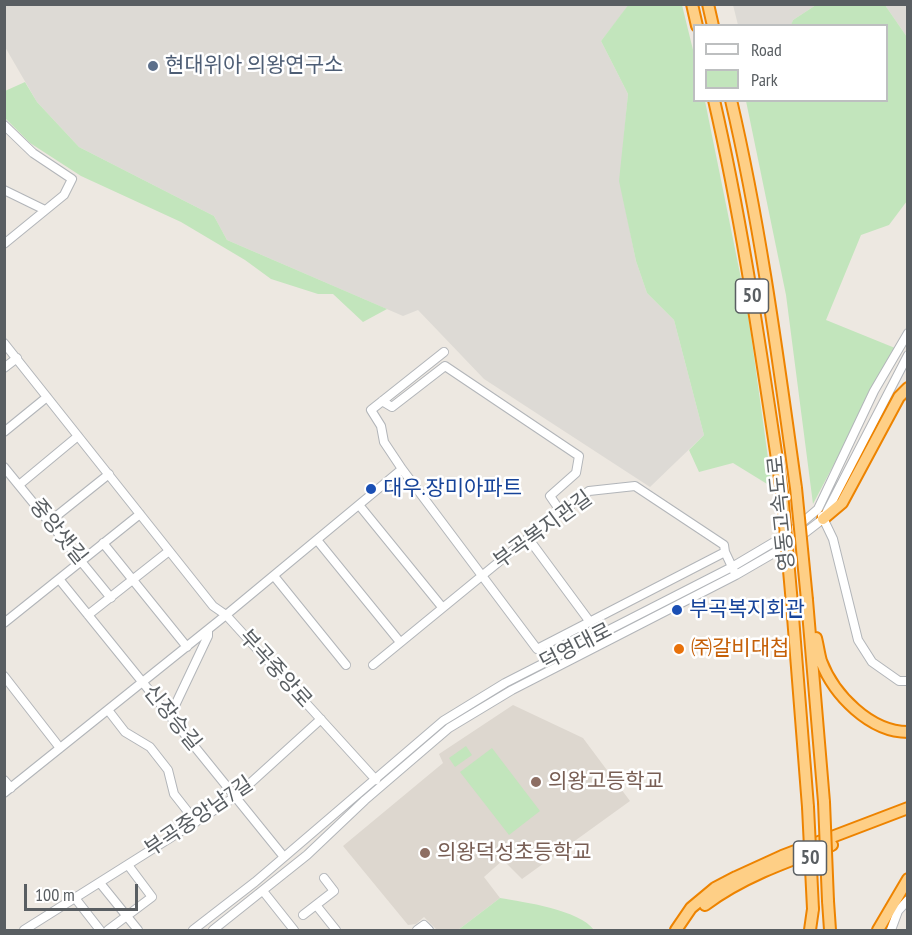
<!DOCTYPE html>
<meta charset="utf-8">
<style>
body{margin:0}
#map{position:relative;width:912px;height:935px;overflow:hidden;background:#ede8e1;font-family:"PT Sans Narrow",sans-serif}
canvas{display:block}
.frame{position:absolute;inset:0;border:6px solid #595e62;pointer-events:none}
.legend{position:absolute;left:693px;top:24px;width:195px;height:78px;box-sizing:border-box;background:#fff;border:2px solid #bdbfc0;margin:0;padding:8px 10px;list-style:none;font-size:18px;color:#595e62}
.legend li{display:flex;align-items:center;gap:12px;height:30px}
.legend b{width:30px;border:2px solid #bdbfc0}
.scale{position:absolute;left:24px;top:884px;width:114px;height:27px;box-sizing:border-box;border:3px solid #595e62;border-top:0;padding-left:8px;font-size:18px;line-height:21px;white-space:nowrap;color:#595e62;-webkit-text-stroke:4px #fff;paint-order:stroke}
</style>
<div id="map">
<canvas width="912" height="935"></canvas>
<div class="frame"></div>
<ul class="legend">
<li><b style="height:8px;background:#fff"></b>Road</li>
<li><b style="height:16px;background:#c2e5bc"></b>Park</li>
</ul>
<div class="scale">100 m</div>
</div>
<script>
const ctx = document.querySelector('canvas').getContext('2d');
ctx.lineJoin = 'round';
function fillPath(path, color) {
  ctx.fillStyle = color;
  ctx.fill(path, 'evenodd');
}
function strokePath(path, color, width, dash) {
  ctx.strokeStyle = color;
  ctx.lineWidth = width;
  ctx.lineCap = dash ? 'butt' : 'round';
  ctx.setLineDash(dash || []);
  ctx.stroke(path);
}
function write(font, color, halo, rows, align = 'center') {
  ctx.font = font + ' "PT Sans Narrow","Noto Sans KR",sans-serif';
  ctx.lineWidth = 5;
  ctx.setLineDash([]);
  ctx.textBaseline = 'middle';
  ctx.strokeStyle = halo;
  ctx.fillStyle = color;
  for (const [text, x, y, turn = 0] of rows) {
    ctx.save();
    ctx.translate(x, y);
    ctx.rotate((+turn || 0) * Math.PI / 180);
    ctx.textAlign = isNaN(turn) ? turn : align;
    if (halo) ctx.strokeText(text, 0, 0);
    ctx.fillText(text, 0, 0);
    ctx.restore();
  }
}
fillPath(new Path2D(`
 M 4,5 L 629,5 L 601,41 L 628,94 L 620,181 L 636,261 L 647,293 L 674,320 L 704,435 L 650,487 L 484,379 L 418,310 L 403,316 L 227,240 L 214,216 L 79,147 L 37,102 L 5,47 Z
 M 733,5 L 816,5 L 793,20 L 791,26 L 738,25 Z
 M 885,5 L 907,5 L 907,37 Z`), '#dddad5');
fillPath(new Path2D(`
 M 513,705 L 583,738 L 630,801 L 522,879 L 503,860 L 484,877 L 500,898 L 458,930 L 437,930 L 424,917 L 416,924 L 408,925 L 343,846 L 443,763 L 439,754 Z`), '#ddd7cf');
fillPath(new Path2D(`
 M 629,4 L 682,5 L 694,54 L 694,100 L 705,101 L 748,313 L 772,487 L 733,463 L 699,472 L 689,450 L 704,435 L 674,320 L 647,293 L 636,261 L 619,181 L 628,94 L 601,41 Z
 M 816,5 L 885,5 L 907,37 L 907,201 L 889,225 L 861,235 L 826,320 L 895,348 L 813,504 L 786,295 L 746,101 L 886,100 L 886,26 L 791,25 L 793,20 Z
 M 25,82 L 37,102 L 79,147 L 214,216 L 227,240 L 387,309 L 363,322 L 333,294 L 318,294 L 271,279 L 245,260 L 181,222 L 81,176 L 30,143 L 5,118 L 5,91 Z
 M 466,746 L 472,755 L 455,767 L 449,758 Z
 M 492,748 L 540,811 L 509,835 L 460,772 Z
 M 500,898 C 524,902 580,910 594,930 L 458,930 Z`), '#c2e5bc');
const minor = new Path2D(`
 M 4,125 L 33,153 L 72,179 L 64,195 L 4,244
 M 4,190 L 45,210
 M 4,343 L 213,606 L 226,615 L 376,780
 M 444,352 L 371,410 L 381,426 L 384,442 L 402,469 L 537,649 L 725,552
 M 4,368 L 17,358
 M 382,401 L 392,407 L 445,366 L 579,456 L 576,473 L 550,496 L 561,512
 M 4,432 L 47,397
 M 4,467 L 111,598
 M 19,485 L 78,436
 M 359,505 L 442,607
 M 822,516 L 833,539 L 858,640 L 872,662 L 899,681 L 908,681
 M 49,522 L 109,474
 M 528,538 L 590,622
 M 317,540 L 400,642
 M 103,543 L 187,647
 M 274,576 L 346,665
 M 59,579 L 284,857
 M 88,615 L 169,551
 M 4,623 L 140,514
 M 373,665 L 528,538 L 589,491 L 635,486 L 724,545 L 725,552 L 734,571
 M 4,676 L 60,748
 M 108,710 L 125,732 L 150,747 L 168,770 L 174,794 L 196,822
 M 170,716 L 208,636 L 208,630
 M 4,780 L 11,788
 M 4,793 L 226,615 L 402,469
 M 100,883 L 138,930
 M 263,891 L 294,930
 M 75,898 L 100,930
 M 316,905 L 336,930
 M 303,915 L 334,891 L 324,878
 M 24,930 L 235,797 L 321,719
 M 108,930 L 152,897 L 128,865
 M 193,930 L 255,882 L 443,721 L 505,683 L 732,567 L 791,532 L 818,509 L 874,391 L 908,333
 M 213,930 L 307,855 L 365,800 L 449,728 L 512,690 L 736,575 L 793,542 L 823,519 L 908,355
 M 417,930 L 424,925 L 429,930
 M 891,930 L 898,911 L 908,900`);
const highway = new Path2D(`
 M 692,4 L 697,26
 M 708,4 L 713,26
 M 714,100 C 744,230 762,361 782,492
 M 731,100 C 761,228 778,359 796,488
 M 823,519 L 842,503 L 899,397 L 908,388
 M 807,600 L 824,802
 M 792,604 L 808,807
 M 816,638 C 818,646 819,654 821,661 C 834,695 870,732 908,732
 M 828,901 L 830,930
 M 705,905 C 742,877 788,861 832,845
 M 676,930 L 691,908 L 715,888 L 736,877 L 782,856 L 908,808
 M 810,930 L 813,909
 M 878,930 L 908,879`);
strokePath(minor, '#b2b5b9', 10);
strokePath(highway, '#ed8300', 14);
strokePath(minor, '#fff', 8);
strokePath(highway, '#fecf86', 10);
const highwayBridge = new Path2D(`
 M 796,488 L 807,600
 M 782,492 L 792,604
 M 824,802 L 828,901
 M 808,807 L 813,909`);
strokePath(highwayBridge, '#ed8300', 14, []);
strokePath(highwayBridge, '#fecf86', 10);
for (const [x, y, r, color] of [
 [153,66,6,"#5c6f8a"],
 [371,489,6,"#1a4fb4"],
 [677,610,6,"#1a4fb4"],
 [679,649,6,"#e8710a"],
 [536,782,6,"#8d6e63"],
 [425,853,6,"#8d6e63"]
]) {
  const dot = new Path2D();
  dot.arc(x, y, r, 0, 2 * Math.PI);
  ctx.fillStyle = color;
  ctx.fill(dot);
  strokePath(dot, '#fff', 2);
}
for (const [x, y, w] of [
 [752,296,33],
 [810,858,33]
]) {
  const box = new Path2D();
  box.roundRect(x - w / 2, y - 17, w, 34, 4.5);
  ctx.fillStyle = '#fff';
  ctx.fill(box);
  strokePath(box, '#595e62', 1.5);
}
write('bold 20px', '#595e62', null, [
 ["50",752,296],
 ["50",810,858]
]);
write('21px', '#4e5e75', '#fff', [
 ["현대위아 의왕연구소",165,66]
], 'left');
write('21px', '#164399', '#fff', [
 ["대우.장미아파트",383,489],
 ["부곡복지회관",689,610]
], 'left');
write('21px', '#595e62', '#fff', [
 ["영동고속도로",782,513,-96],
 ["부곡복지관길",543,530,-36],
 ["중앙샛길",58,532,51],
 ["덕영대로",576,647,-27],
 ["부곡중앙로",275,669,48],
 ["신장승길",172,718,51],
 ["부곡중앙남7길",199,817,-34]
]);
write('21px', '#c56008', '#fff', [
 ["㈜갈비대첩",691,649]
], 'left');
write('21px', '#785e54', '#fff', [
 ["의왕고등학교",548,782],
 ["의왕덕성초등학교",437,853]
], 'left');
</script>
